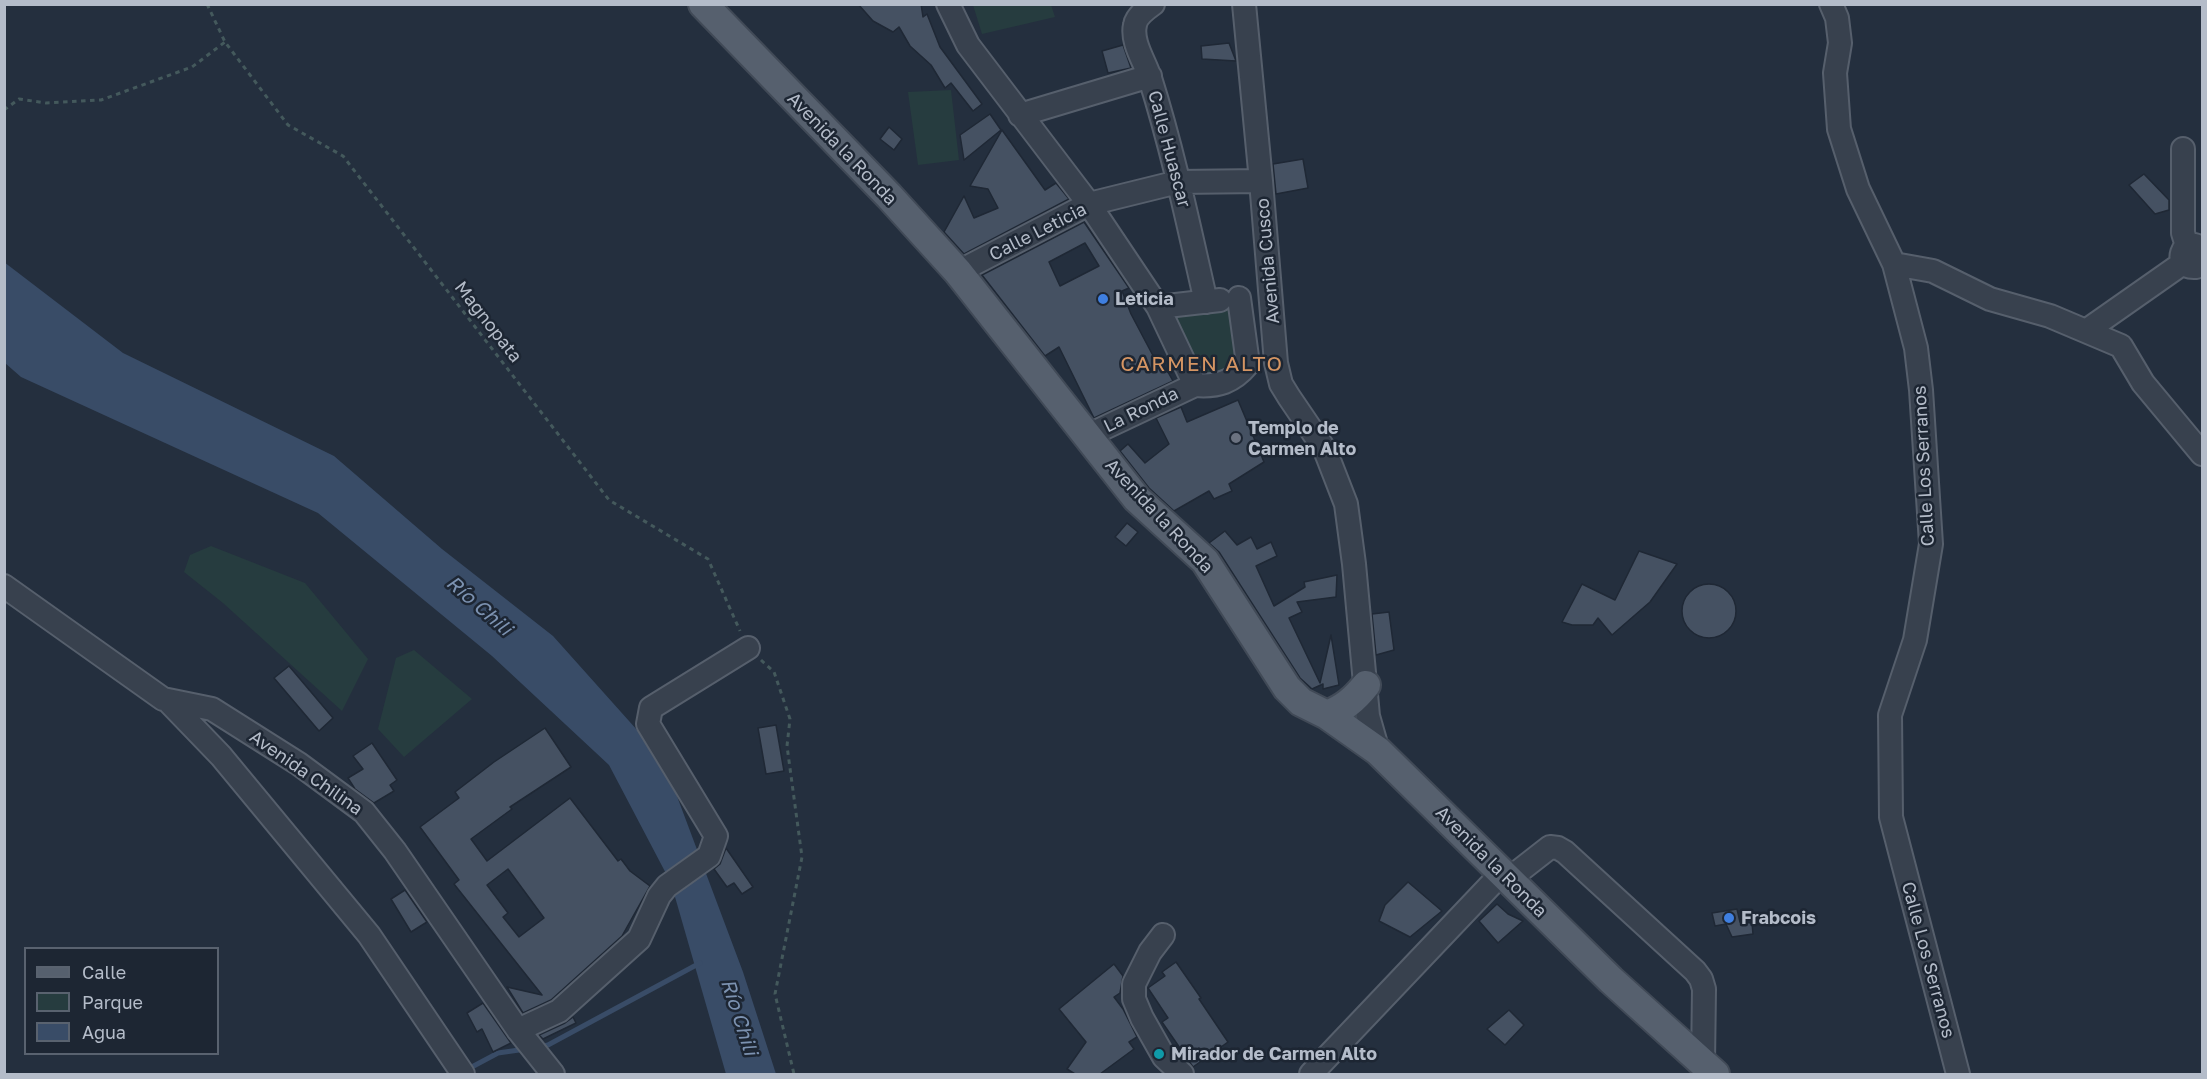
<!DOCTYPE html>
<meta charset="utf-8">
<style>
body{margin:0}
#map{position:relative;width:2207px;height:1079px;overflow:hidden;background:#242f3e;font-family:"Golos Text",sans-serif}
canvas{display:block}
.frame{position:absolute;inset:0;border:6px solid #b4bcc9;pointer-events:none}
.legend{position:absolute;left:24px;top:947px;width:195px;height:108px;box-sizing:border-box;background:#1d2633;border:2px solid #59626f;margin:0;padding:8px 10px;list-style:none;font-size:18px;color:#b4bcc9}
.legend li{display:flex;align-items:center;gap:12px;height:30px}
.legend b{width:30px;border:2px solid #59626f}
</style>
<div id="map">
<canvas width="2207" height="1079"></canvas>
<div class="frame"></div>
<ul class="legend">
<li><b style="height:8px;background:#56606e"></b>Calle</li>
<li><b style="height:16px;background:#263c3f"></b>Parque</li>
<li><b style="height:16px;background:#394c67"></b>Agua</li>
</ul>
</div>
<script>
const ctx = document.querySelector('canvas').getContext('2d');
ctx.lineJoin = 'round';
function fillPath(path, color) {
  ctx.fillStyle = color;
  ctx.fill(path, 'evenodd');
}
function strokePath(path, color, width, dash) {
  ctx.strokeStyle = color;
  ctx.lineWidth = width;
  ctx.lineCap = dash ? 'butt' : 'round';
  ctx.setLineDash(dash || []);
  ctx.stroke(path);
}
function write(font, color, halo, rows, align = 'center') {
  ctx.font = font + ' "Golos Text",sans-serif';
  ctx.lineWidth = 5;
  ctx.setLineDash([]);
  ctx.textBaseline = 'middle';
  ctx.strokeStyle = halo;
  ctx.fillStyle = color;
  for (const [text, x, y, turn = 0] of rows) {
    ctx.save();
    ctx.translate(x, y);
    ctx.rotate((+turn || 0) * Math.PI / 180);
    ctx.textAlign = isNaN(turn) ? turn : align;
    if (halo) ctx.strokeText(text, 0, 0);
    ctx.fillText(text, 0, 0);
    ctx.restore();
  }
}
fillPath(new Path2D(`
 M 973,5 L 1051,5 L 1055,17 L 982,34 Z
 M 951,90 L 959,160 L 918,165 L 908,92 Z
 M 1232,302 L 1240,360 L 1201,380 L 1174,313 Z
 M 211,546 L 305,583 L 368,659 L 342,711 L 223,603 L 184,572 L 190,555 Z
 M 414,650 L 472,699 L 404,757 L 378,729 L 396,658 Z`), '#263c3f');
fillPath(new Path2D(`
 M 4,262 L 123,353 L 334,456 L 442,549 L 553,636 L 663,759 L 743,972 L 776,1074 L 726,1074 L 671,883 L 609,765 L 492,656 L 318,513 L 21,377 L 5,363 Z`), '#394c67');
strokePath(new Path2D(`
 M 538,1047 L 548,1045 L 700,963
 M 468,1069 L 498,1053 L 526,1049`), '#394c67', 5);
const building = new Path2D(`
 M 858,4 L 921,4 L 923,17 L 927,14 L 940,47 L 982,104 L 973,111 L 951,83 L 945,88 L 931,65 L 910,46 L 899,27 L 893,32 L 873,21 Z
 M 1229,43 L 1236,61 L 1202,59 L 1201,46 Z
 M 1123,45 L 1131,68 L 1108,73 L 1102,51 Z
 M 990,114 L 1001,130 L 964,160 L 960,135 Z
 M 889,127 L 902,139 L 894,150 L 880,139 Z
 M 1002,130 L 1045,190 L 1056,183 L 1069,199 L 964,254 L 944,232 L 964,196 L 974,218 L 998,208 L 988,189 L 970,186 Z
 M 1303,159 L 1308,188 L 1276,194 L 1273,164 Z
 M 2144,174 L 2169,200 L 2169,210 L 2155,214 L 2129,185 Z
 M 1084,222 L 1129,288 L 1122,291 L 1131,314 L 1159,367 L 1164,365 L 1173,381 L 1094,418 L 1059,347 L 1045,356 L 982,275 ZM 1085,243 L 1099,266 L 1060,286 L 1049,262 Z
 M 1238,400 L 1264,462 L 1229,484 L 1232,491 L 1214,499 L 1209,491 L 1174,511 L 1149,488 L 1120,451 L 1128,444 L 1145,463 L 1169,444 L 1156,418 L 1181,407 L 1187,422 Z
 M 1127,523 L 1138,532 L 1126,546 L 1115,537 Z
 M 1225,531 L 1237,545 L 1251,537 L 1257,549 L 1271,542 L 1277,556 L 1256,566 L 1274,606 L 1305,587 L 1304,582 L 1337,575 L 1336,597 L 1297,602 L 1302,612 L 1289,618 L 1320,683 L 1331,635 L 1339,685 L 1323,689 L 1323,684 L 1312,689 L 1300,678 L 1219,552 L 1209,543 Z
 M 1639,551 L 1677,564 L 1650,602 L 1612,635 L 1598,618 L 1593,625 L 1572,625 L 1562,622 L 1582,584 L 1615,600 Z
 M1682 611a27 27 0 1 1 54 0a27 27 0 1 1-54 0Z
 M 1389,612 L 1394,650 L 1376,655 L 1372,614 Z
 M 289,666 L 333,718 L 319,731 L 274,678 Z
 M 776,725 L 784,771 L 766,774 L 758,728 Z
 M 545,728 L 571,767 L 510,807 L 512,809 L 471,839 L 487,861 L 570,798 L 618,861 L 621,859 L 630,871 L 650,886 L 622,936 L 551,1000 L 523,1013 L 507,987 L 542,995 L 454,884 L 459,880 L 420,827 L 459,798 L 455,792 L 494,762 ZM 508,869 L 544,918 L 519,937 L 503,917 L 508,913 L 487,885 Z
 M 372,743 L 397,780 L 390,785 L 394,791 L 374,803 L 355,789 L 348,778 L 363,769 L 353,756 Z
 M 726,848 L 753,887 L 742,894 L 734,883 L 727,887 L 714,869 L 720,864 Z
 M 1408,882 L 1442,911 L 1410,937 L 1379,921 L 1385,905 Z
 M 405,890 L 427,922 L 411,932 L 391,899 Z
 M 1497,904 L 1508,914 L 1523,921 L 1498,943 L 1479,921 Z
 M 1737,909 L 1740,922 L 1752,923 L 1753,934 L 1732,937 L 1726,924 L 1715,926 L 1712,913 Z
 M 1176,962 L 1201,998 L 1199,999 L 1228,1042 L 1193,1067 L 1162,1022 L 1168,1018 L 1148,988 L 1165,976 L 1162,972 Z
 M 1114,964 L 1123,976 L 1120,993 L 1114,997 L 1123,1009 L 1137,1037 L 1129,1042 L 1134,1049 L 1100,1074 L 1075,1074 L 1067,1069 L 1086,1042 L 1059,1009 Z
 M 483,1003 L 511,1043 L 493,1052 L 482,1029 L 477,1032 L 467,1013 Z
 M 1509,1010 L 1524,1025 L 1505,1045 L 1487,1029 Z
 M 573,1017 L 576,1023 L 543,1039 L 539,1035 L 565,1023 Z`);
fillPath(building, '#455162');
strokePath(building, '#1f2835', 1.5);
const minor = new Path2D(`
 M 948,4 L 968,45 L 1089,204 L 1158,307 L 1195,385 C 1218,387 1233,382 1248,364 L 1239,298
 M 1153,4 C 1146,9 1136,17 1135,25 C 1131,42 1145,62 1150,78 C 1173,151 1189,227 1206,302
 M 1244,4 L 1261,181 L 1276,363 L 1281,384 L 1289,397 L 1325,450 L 1346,504 L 1354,564 L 1368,716 L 1378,751
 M 1831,4 L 1837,18 L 1840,43 L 1835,73 L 1839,129 L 1858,189 L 1894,264 L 1916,348 L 1921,390 L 1931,544 L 1915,640 L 1890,715 L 1891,817 L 1958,1074
 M 1020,115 L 1150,76
 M 2183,149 L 2183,233 L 2187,246
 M 2202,249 C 2182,233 2171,269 2196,267 L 2202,263
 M 1894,264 L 1933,271 L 1990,299 L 2050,316 L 2121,346 L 2143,383 L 2202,454
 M 958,272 L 1089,204 L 1178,182 L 1261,181
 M 1158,307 L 1220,300
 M 2086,331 L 2183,263
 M 1087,436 L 1195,385
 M 4,586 L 163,699 L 212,709 L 299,764 L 364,812 L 395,851 L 518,1030 L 553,1074
 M 169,702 L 221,756 L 369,935 L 463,1074
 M 1509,879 L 1550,847 L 1558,848 L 1565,852 L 1695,971 L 1701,979 L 1704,989 L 1703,1063
 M 1163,935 L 1150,952 L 1134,984 L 1134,999 L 1142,1018 L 1164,1057 L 1182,1074
 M 518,1030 L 559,1011 L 639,939 L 659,896 L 667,886 L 709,856 L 716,836 L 648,724 L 651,708 L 748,648
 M 1311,1074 L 1502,873`);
const major = new Path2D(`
 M 703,4 L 889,196 L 958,272 L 1137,499 L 1205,561 L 1287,688 L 1301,702 L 1327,715 L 1378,751 L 1611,980 L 1715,1074
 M 1327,715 C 1344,708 1354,700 1366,685`);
strokePath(minor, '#565f6c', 26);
strokePath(major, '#414a57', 32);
strokePath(new Path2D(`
 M 207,4 L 225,42 L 288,125 L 343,156 L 609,500 L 708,559 L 740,631
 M 4,110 L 19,99 L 46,103 L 101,100 L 192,67 L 225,42
 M 761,660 L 774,672 L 790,719 L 787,746 L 802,857 L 775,994 L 794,1074`), '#44595c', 3, [4.5, 4.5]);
strokePath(minor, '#38414e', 22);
strokePath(major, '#56606e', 28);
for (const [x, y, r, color] of [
 [1103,299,6,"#3f7fe0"],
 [1236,438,6,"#6b7280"],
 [1729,918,6,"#3f7fe0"],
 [1159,1054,6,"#0f9aa8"]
]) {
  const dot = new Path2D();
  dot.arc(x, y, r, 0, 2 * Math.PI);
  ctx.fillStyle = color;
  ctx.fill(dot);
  strokePath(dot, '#1d2633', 2);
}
write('18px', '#b4bcc9', '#1d2633', [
 ["Avenida la Ronda",842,149,46],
 ["Calle Huascar",1169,149,75],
 ["Calle Leticia",1038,232,-27],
 ["Avenida Cusco",1268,261,-95],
 ["Magnopata",488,322,52],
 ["La Ronda",1141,410,-26],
 ["Calle Los Serranos",1924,466,-93],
 ["Avenida la Ronda",1159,516,47],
 ["Avenida Chilina",306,773,35],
 ["Avenida la Ronda",1491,862,45],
 ["Calle Los Serranos",1928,960,75]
]);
write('bold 18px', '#b4bcc9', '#1d2633', [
 ["Leticia",1115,299],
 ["Templo de",1248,428],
 ["Carmen Alto",1248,449],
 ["Frabcois",1741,918],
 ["Mirador de Carmen Alto",1171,1054]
], 'left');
write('italic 20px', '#7c92b1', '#1d2633', [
 ["Río Chili",479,606,41],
 ["Río Chili",739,1017,72]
]);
ctx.letterSpacing = '1.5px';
write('21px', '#d59563', '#1d2633', [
 ["CARMEN ALTO",1202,364]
]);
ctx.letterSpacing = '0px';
</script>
